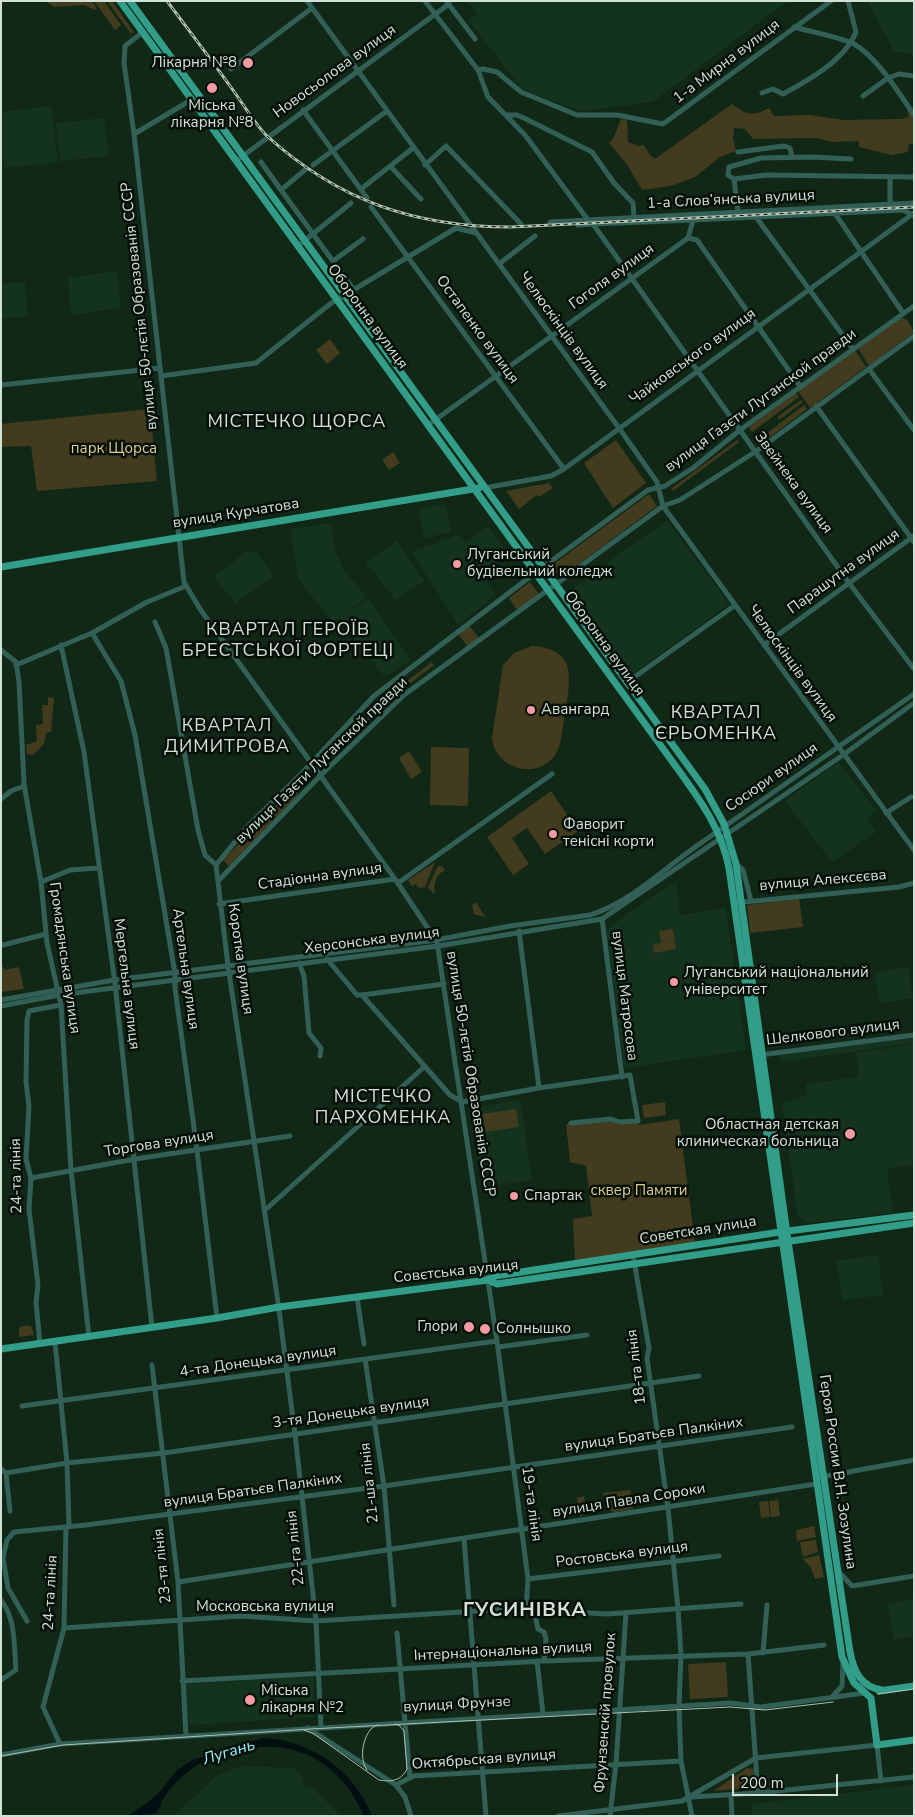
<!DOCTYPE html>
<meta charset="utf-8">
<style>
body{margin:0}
#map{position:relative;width:915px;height:1817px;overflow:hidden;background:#112817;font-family:"Nunito Sans",sans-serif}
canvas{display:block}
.frame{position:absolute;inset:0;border:2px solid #d2e1d5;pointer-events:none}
.scale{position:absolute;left:732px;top:1774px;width:106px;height:22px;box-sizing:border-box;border:2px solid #d2e1d5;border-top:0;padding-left:6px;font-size:15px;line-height:18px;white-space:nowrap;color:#d2e1d5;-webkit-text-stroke:4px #050f07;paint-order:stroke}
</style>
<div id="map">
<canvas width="915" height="1817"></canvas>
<div class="frame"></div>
<div class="scale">200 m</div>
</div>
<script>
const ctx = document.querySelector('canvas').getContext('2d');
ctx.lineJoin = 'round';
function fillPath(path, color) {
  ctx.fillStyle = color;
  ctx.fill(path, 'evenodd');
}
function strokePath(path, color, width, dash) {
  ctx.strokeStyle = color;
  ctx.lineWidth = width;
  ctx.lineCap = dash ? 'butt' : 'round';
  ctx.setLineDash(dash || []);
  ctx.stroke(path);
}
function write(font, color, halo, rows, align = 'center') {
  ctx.font = font + ' "Nunito Sans",sans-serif';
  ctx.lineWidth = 5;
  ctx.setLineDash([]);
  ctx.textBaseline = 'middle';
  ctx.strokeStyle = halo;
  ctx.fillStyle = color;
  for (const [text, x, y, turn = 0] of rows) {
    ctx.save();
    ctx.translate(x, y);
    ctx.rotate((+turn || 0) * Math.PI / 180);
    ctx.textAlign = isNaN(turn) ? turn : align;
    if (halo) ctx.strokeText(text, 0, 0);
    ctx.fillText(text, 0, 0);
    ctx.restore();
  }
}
fillPath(new Path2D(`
 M 467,1 L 788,1 L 652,102 L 580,111 L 522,89 L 469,21 L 477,14 Z
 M 867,1 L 914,1 L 914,54 L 894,51 Z
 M 51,106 L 58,162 L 5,168 L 1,141 L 1,112 Z
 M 104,118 L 109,156 L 60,161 L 56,123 Z
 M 117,271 L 121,308 L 71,315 L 68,278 Z
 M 25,282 L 28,316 L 1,319 L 1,284 Z
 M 445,504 L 451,532 L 424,538 L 419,509 Z
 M 667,520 L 729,604 L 631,675 L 569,591 Z
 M 331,523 L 335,549 L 343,569 L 367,597 L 342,616 L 368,599 L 411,660 L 385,677 L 339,618 L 333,622 L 301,583 L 297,574 L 291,529 Z
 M 488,526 L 509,553 L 482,575 L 496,595 L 458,624 L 411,552 L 459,535 L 466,543 Z
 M 397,541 L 424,581 L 396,600 L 365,562 Z
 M 256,551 L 273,576 L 235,603 L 214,577 L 245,553 Z
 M 838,762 L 877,811 L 867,818 L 876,832 L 832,862 L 785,801 Z
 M 676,881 L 680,915 L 726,908 L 746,1050 L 624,1068 L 605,930 Z
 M 908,967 L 913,998 L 880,1003 L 875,973 Z
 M 914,1036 L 914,1043 L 780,1062 L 779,1055 Z
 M 914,1044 L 914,1165 L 887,1169 L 893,1213 L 806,1223 L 798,1216 L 782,1102 L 801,1100 L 800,1097 L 807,1096 L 806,1084 L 859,1077 L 856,1053 Z
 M 520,1100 L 532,1180 L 483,1187 L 471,1108 Z
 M 878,1255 L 883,1295 L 842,1300 L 837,1261 Z
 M 914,1599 L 914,1636 L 894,1639 L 888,1604 Z
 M 313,1677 L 315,1717 L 188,1725 L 185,1684 Z
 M 240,1766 L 293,1768 L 301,1774 L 304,1789 L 312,1787 L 341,1816 L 174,1816 L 216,1776 Z
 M 914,1785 L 914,1816 L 753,1816 L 751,1804 Z`), '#14331e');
fillPath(new Path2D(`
 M 46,1 L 92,1 L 97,9 L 95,10 L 84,5 L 54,7 Z
 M 94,1 L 104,1 L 121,25 L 115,30 Z
 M 107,1 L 112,1 L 134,32 L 131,34 Z
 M 732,104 C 748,115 751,117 769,108 L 774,116 L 810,115 L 844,120 L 902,119 L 909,117 L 907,108 L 914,119 L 914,143 L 909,144 L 908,152 L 892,155 L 859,147 L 859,141 L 832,142 L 817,138 L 753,139 L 745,129 L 734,128 L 733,139 L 736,151 L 720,157 L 695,177 L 671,186 L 642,190 L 628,166 L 609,143 L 614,137 L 621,119 L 627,120 L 628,142 L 638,146 L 644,145 L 650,155 L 655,159 Z
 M 901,317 L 907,320 L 914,332 L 869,366 L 858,348 Z
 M 330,339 L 340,353 L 327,364 L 316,350 Z
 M 855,350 L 866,367 L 810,408 L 798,391 Z
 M 796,393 L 799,397 L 752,432 L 749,427 Z
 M 801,400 L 803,402 L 779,420 L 777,417 Z
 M 804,405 L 807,409 L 761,444 L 758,440 Z
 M 150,409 L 157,481 L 37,491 L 31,446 L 1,447 L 1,424 Z
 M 616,440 L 646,483 L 613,508 L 584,463 Z
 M 737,440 L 739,442 L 673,491 L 672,488 Z
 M 393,452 L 400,463 L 389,470 L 382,460 Z
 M 549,483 L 553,488 L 539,497 L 537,495 L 519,509 L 506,491 Z
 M 649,494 L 657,506 L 560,578 L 551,566 Z
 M 530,582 L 539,594 L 517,610 L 509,598 Z
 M 469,625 L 479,638 L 468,647 L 458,634 Z
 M 532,646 C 580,649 570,683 564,718 C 562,730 562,745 555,755 C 537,781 495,769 492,738 L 503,665 L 514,653 Z
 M 432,662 L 434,665 L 392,697 L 329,761 L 329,765 L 325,769 L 322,765 L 390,694 Z
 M 48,697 L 54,698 L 51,732 L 46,733 C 46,744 40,749 32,755 L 27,754 L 26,745 L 37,741 L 36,725 L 43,724 L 42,705 L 48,705 Z
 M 431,747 L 469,748 L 468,806 L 430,805 Z
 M 409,751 L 422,772 L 411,779 L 399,758 Z
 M 303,776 L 309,783 L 305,783 L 298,791 L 298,795 L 229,866 L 223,860 Z
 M 551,791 L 578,831 L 545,854 L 527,828 L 512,838 L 529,864 L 513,875 L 487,837 Z
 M 435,862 L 425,887 L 419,888 L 416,884 L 412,886 L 408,880 Z
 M 438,866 L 442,866 L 445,870 C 436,875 433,883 435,893 L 433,893 L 428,887 Z
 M 799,899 L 803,927 L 750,933 L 747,905 Z
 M 475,903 L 477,903 L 485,917 L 474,914 L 472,905 Z
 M 673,929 L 676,949 L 654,953 L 653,944 L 661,943 L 659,931 Z
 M 1,964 L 5,970 L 19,967 L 24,989 L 1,992 Z
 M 665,1102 L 666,1115 L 644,1118 L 642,1105 Z
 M 516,1109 L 519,1127 L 485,1132 L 482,1114 Z
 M 679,1119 L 695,1243 L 575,1262 L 573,1219 L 592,1216 L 586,1166 L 570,1162 L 566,1124 L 601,1121 L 637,1121 L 639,1125 Z
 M 23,1326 L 31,1326 L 34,1335 L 19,1337 L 19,1328 Z
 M 630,1490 L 633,1509 L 615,1512 L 607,1510 L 603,1493 Z
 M 584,1496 L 587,1511 L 580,1517 L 577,1498 Z
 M 778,1500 L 780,1516 L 771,1517 L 769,1501 Z
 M 768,1501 L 770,1517 L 761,1518 L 759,1502 Z
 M 814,1526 L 816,1537 L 797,1541 L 796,1530 Z
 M 816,1540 L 818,1552 L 803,1557 L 800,1542 Z
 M 819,1555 L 824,1577 L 815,1579 L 811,1568 L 803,1559 Z
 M 726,1662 L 728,1697 L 690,1699 L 688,1664 Z
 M 747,1768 L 754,1769 L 755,1788 L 713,1791 Z`), '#423b1e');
fillPath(new Path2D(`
 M 263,1738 C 312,1740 354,1771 372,1816 L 364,1816 C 339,1759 291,1735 231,1752 C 218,1755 204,1760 193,1768 C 182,1775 168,1789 162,1801 C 160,1807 159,1809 154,1814 L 127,1816 L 147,1803 L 160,1792 L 177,1770 L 192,1760 Z`), '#020f11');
strokePath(new Path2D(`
 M 307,1 L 619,428 L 657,482 L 663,506 L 914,850
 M 425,1 L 478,70 L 488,97 L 525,135 L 588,220
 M 447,2 L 475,39
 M 794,27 C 811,32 840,37 854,44 C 877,57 899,93 914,115
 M 143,32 L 125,46 L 124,63 L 134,134 L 184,582 L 200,609 L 395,879 L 437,942 L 497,1341 L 528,1579 L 526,1608 L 534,1610 L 538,1629 L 544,1632 L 546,1639 L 544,1661
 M 231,69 L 312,8
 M 478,70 L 483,69 L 497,72 L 521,92 L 577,115 L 617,115 L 663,124 L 831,1
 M 762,93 L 773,89 L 783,94 C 809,80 845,60 856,32 L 848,1
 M 863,96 L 888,78 L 899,74 L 914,76
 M 303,110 L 367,198
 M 506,115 L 517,115 L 526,119 L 592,152 L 614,183 L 633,203 L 634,217
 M 134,134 L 191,100
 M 738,152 L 784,146 L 790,148 L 792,157
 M 236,161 L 449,4
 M 261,162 L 281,190
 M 313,165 L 387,111
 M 425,165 L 446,146 L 521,224
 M 390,166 L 421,199
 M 306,169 L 281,190 L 354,290
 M 890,177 L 890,205
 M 734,179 L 766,175 L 914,177
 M 361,189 L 413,148
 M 371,207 L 564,469
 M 738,212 L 734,179 L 728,175 L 729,167 L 761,158 L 812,157 L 851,159
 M 834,212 L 903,313
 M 756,217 L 853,349
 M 550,222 L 914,203
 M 593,224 L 693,220
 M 578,225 L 593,224 L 849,583 L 914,669
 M 688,238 L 693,220 L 903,210 L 913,215
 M 688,238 L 697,240 L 800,386
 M 298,246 L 351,203
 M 333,261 L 363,239
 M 499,264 L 535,236
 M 869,369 L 914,430
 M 161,376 L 256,363 L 330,304 L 456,228 L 476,233
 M 1,385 L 160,368
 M 816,406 L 914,542
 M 428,425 L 688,238
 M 484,488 L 551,476 L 564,469 L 914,213
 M 155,622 L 166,648 L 198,830 L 205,855 L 216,865 L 228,966 L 278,1302 L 295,1434 L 316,1621 L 321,1727
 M 92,633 L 121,681 L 135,735 L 175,974 L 175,988 L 197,1150 L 217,1318
 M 61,645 L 84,752 L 115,984 L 152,1327
 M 764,645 L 914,536
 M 1,650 L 16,662 L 19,682 L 24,784 L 41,882 L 47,943 L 61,1005 L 71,1170 L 89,1337
 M 16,665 L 92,633 L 147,602 L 186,586
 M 626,683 L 734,606
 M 1,799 L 11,791 L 24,786
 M 886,813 L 911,797
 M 736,864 L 743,870 L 751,901
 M 216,865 L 248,826 L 302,773 L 374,696 L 535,573 L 648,490 L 665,486 L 693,468 L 740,430 L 914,306
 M 218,881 L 320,776 L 404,695 L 663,506 L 680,500 L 755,452 L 914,336
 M 41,882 L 70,870 L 98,868
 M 398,883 L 552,774
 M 734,903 L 899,887 L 914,883
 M 219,904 L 395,879
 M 602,919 L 622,1077
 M 519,931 L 539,1088
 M 1,944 L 3,945 L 46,934
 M 327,959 L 357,995 L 362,995 L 450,1095 L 462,1102 L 539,1088 L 630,1075 L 638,1121 L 620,1122 L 611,1119 L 571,1123
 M 299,963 L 304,976 L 309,1033 L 321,1048 L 320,1056
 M 362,995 L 444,984
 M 1,1000 L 114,980 L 436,940 L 510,926 L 590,915 C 631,902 663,869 698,845 C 770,795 842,745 914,694
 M 1,1006 L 59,995 L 438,946 L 602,919 L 843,755 L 914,703
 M 760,1055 L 914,1035
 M 31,1178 L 135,1159 L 290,1136
 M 264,1211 L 424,1067
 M 633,1255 L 649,1348 L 647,1358 L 668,1508 L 678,1609 L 681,1655 L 679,1706 L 681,1761 L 692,1816
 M 357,1297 L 364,1344
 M 55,1342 L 67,1463 L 69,1526
 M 40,1344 L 36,1302 L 38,1285 L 29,1209 L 31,1178 L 26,1159 L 29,1106 L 26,1082 L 27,1020 L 29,1011 L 61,1005
 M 498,1347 L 587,1335
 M 365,1359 L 384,1486 L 394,1605
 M 152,1365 L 178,1582 L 186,1736
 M 22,1406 L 497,1341
 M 1,1469 L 6,1473 L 10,1511
 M 6,1473 L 67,1463 L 164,1453 L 699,1376
 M 821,1477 L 914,1460
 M 464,1539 L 486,1816
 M 837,1570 L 852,1586 L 914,1576
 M 528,1579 L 719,1556
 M 178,1582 L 816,1484
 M 1,1600 C 16,1619 14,1647 16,1670 L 1,1680
 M 534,1610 L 607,1614 L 741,1604
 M 27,1621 L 8,1588 L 3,1558 L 7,1540 L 14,1532 L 86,1525 L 384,1486 L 792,1427
 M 64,1628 L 241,1616 L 316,1621 L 526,1608
 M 397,1633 L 410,1778
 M 763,1653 L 767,1605
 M 748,1654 L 758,1793
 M 537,1661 L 543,1714
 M 182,1681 L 544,1661 L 748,1654 L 824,1645
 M 832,1697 L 842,1686 L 843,1663
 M 308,1728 L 396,1785 L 405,1797 L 411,1816
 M 60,1744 L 43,1707 L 64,1628 L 66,1527
 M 1,1755 L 60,1744 L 731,1703 L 761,1707 L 865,1693
 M 396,1785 L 413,1776 L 681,1761
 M 731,1795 L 732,1816
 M 691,1797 L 758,1793 L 914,1777
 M 558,1816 L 682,1801 L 756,1758 L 877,1745 L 881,1781
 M 610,1816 L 616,1764 L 626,1613`), '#326056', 5);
strokePath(new Path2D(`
 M 120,1 L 677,768 C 700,800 721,828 729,868 L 842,1657 L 854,1683 L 871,1698 L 877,1745 L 914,1740
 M 130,1 L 705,789 L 724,824 L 736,864 L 788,1241 L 850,1652 C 854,1672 861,1687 882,1690
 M 1,567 L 479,488
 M 488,1280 L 495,1276 L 780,1232 L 914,1215
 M 1,1349 L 217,1318 L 279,1307 L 488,1280 L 497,1284 L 914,1223
 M 879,1691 L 914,1686`), '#329d89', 7);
strokePath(new Path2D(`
 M 878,1694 L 914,1689
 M 304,1730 L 314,1734 L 379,1780 C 391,1782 401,1781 407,1769 L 404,1731 L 400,1726 L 396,1724
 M 1,1756 L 63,1745 L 310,1729 L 730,1707 L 765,1710 L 833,1702
 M 367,1770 C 358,1759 363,1730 377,1725`), '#afbfb2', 1);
const rail = new Path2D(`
 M 167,1 C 190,32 213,62 235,93 C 245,107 255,124 267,136 C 339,201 415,227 511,227 L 914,207`);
strokePath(rail, '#afbfb2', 3);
strokePath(rail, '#050f07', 1, [4]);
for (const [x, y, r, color] of [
 [248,63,6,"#f49aa2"],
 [212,88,6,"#f49aa2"],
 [457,564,5,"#f49aa2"],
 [531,710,5,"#f49aa2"],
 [553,834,5,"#f49aa2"],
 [674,982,5,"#f49aa2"],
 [850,1134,6,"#f49aa2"],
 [514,1196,5,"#f49aa2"],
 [469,1327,6,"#f49aa2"],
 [485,1329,6,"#f49aa2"],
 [250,1700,6,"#f49aa2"]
]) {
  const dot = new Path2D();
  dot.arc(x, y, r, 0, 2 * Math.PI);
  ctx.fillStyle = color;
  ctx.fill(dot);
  strokePath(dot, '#050f07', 2);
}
write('15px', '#d2e1d5', '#050f07', [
 ["1-а Мирна вулиця",727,62,-37],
 ["Новосьолова вулиця",335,72,-36],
 ["1-а Слов’янська вулиця",731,200,-3],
 ["Гоголя вулиця",612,277,-36],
 ["вулиця 50-лєтія Образованія СССР",140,306,-96],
 ["Оборонна вулиця",367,317,54],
 ["Остапенко вулиця",477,330,54],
 ["Челюскінців вулиця",563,331,54],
 ["Чайковського вулиця",693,357,-36],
 ["вулиця Газєти Луганской правди",761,401,-36],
 ["Звейнека вулиця",793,483,54],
 ["вулиця Курчатова",236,514,-9],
 ["Парашутна вулиця",844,572,-36],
 ["Оборонна вулиця",604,644,54],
 ["Челюскінців вулиця",792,664,54],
 ["вулиця Газєти Луганской правди",322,761,-44],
 ["Сосюри вулиця",772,778,-35],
 ["Стадіонна вулиця",320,877,-8],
 ["вулиця Алексєєва",823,881,-5],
 ["Херсонська вулиця",372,941,-7],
 ["Громадянська вулиця",64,958,82],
 ["Коротка вулиця",240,959,82],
 ["Артельна вулиця",185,969,82],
 ["Мергельна вулиця",126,984,83],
 ["вулиця Матросова",624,996,83],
 ["Шелкового вулиця",833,1033,-7],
 ["вулиця 50-лєтія Образованія СССР",470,1074,81],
 ["Торгова вулиця",159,1144,-9],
 ["24-та лінія",17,1176,-91],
 ["Советская улица",698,1231,-9],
 ["Совєтська вулиця",456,1272,-6],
 ["4-та Донецька вулиця",258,1362,-8],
 ["18-та лінія",637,1367,-97],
 ["3-тя Донецька вулиця",351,1413,-8],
 ["вулиця Братьєв Палкіних",654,1435,-8],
 ["Героя России В.Н. Зозулина",837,1472,82],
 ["21-ша лінія",370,1483,-96],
 ["вулиця Братьєв Палкіних",253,1491,-8],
 ["вулиця Павла Сороки",629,1501,-9],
 ["19-та лінія",531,1504,82],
 ["22-га лінія",296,1548,-96],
 ["Ростовська вулиця",622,1555,-7],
 ["23-тя лінія",163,1566,-96],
 ["24-та лінія",51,1593,-87],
 ["Московська вулиця",265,1607],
 ["Інтернаціональна вулиця",503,1652,-3],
 ["вулиця Фрунзе",457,1705,-3],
 ["Фрунзенскій провулок",606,1713,-86],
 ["Октябрьская вулиця",484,1760,-4]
]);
write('15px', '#d2e1d5', '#050f07', [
 ["Лікарня №8",237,63,"right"],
 ["Міська",212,106,"center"],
 ["лікарня №8",212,123,"center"],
 ["Луганський",467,555],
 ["будівельний коледж",467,572],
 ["Авангард",541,710],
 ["Фаворит",563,825],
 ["тенісні корти",563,842],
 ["Луганський національний",684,973],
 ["університет",684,990],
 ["Областная детская",839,1125,"right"],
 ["клиническая больница",839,1142,"right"],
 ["Спартак",524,1196],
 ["Глори",458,1327,"right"],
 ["Солнышко",496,1329],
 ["Міська",261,1691],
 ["лікарня №2",261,1708]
], 'left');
write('15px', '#dece8b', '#050f07', [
 ["парк Щорса",114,449],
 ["сквер Памяти",639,1191]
]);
write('italic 16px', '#96f1fc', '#050f07', [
 ["Лугань",229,1753,-17]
]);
ctx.letterSpacing = '1px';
write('18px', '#d2e1d5', '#050f07', [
 ["МІСТЕЧКО ЩОРСА",297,423],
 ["КВАРТАЛ ГЕРОЇВ",288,631],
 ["БРЕСТСЬКОЇ ФОРТЕЦІ",288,652],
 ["КВАРТАЛ",716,714],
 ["ЄРЬОМЕНКА",716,735],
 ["КВАРТАЛ",227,727],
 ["ДИМИТРОВА",227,748],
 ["МІСТЕЧКО",383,1098],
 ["ПАРХОМЕНКА",383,1119]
]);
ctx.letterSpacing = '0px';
ctx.letterSpacing = '1px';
write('bold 20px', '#d2e1d5', '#050f07', [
 ["ГУСИНІВКА",525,1611]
]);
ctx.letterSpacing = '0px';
</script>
